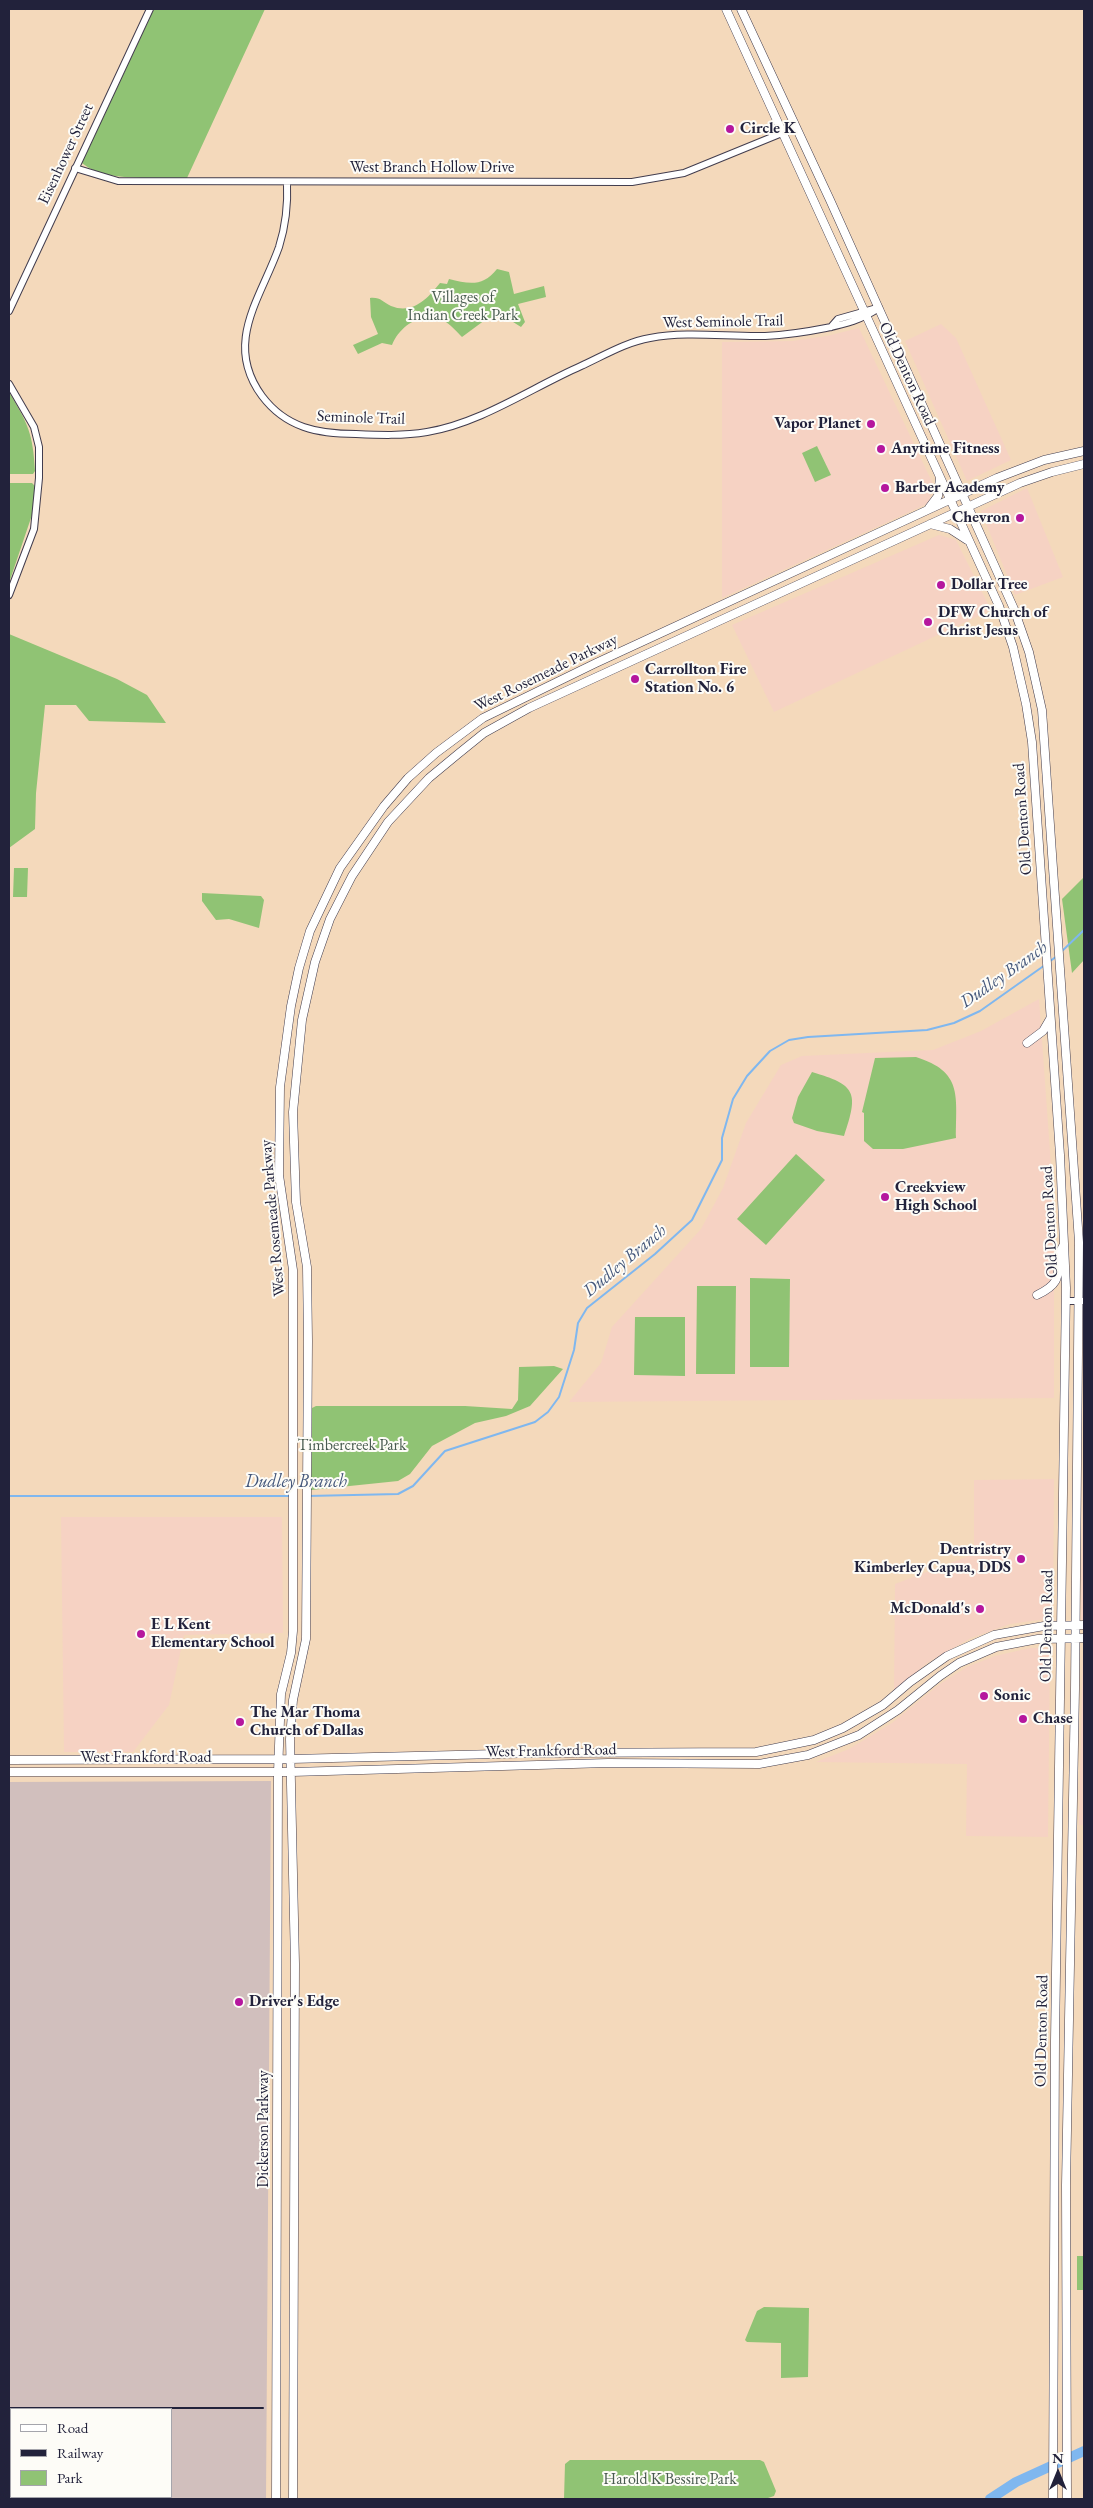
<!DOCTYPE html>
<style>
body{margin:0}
#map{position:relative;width:1093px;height:2508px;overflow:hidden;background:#f4d9bb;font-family:"EB Garamond",serif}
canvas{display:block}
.frame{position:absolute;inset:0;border:10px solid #22223b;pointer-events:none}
.legend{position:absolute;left:10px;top:2408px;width:162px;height:90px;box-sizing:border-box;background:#fdfcf7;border:1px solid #a5a5ac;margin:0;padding:6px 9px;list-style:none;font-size:15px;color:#22223b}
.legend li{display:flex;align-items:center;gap:10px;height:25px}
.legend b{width:25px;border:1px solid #a5a5ac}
.north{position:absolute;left:1033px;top:2448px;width:50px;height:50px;-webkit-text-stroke:4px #fdfcf7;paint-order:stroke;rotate:0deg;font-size:14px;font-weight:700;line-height:20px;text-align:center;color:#22223b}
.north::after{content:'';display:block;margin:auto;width:18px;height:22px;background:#22223b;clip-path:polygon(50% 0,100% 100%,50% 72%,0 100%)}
</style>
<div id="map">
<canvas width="1093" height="2508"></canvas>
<div class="frame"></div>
<ul class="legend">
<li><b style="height:6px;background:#fff"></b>Road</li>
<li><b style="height:6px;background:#22223b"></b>Railway</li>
<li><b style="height:14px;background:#90c374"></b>Park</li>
</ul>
<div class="north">N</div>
</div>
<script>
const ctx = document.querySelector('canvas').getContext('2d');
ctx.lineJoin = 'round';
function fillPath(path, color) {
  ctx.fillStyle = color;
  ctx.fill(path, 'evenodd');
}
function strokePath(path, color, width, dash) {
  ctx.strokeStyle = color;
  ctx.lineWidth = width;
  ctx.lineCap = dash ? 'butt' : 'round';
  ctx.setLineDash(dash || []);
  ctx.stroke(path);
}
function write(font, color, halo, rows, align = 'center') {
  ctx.font = font + ' "EB Garamond",serif';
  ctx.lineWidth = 4;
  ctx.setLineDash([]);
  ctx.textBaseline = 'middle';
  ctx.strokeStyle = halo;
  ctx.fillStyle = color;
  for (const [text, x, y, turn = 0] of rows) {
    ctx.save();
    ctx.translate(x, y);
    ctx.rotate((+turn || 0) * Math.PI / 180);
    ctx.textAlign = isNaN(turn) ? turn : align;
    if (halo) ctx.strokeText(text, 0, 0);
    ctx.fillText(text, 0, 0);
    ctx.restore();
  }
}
fillPath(new Path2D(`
 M 941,324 L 956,338 L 1011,460 L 967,481 L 905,341 Z
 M 859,328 L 933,484 L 929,503 L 722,598 L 722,342 L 792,341 L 827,336 Z
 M 1027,488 L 1063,577 L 1015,595 L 981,511 Z
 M 939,535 L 956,540 L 991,610 L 774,712 L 732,625 Z
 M 1039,999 L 1054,1207 L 1054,1398 L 569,1402 L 601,1363 L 612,1327 L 701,1229 L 723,1188 L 746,1123 L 781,1065 L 802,1056 L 933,1050 L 981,1031 Z
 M 1054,1479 L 1053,1618 L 1010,1624 L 971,1638 L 927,1663 L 894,1692 L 895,1584 L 974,1554 L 974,1480 Z
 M 1083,1479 L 1084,1620 L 1081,1620 L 1082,1547 Z
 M 61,1517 L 282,1517 L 283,1633 L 184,1635 L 169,1705 L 133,1752 L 64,1752 Z
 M 1083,1647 L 1084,1825 L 1079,1825 Z
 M 1030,1648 L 1050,1648 L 1048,1837 L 966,1836 L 967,1764 L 816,1762 L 849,1749 L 892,1723 L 940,1684 L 967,1667 L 995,1656 Z`), '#f6d2c3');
fillPath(new Path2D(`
 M 271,1781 L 266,2499 L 9,2499 L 9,1782 ZM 11,2409 L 171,2409 L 171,2497 L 11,2497 Z`), '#d1bfbd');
fillPath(new Path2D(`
 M 154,9 L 265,9 L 187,178 C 157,177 105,183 82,163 Z
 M 497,269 L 509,272 L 514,294 L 544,286 L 546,297 L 518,304 L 525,322 L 521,327 L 502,315 L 485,320 L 462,337 C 457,332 450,324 444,321 C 422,311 400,325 392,345 L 382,343 L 358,354 L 353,345 L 378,334 L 371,317 L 370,298 C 381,297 382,302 391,306 C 413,315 428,298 440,283 L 447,284 L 449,279 C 469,284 483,287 497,269 Z
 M 9,392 C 28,424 33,433 35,471 L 33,474 L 9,474 Z
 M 817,446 L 831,475 L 815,482 L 802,453 Z
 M 9,483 L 32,483 L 35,486 L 33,512 L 9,583 Z
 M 9,634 L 117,679 L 147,695 L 166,723 L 89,721 L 76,705 L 45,705 L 36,793 L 35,829 L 9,848 Z
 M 14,868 L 28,868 L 27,897 L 13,897 Z
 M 1084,877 L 1084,960 L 1072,973 L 1062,899 Z
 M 202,893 L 261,896 L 264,900 L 259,928 L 229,919 L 216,920 L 202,901 Z
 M 916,1057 C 963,1072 956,1095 956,1138 L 903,1149 L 873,1149 L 864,1141 L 864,1113 L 862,1112 L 875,1058 Z
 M 812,1072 C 856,1085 859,1092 844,1136 L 817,1131 L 794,1123 L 792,1118 L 798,1097 Z
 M 796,1154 L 825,1180 L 766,1245 L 737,1219 Z
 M 750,1278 L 790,1279 L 789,1367 L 750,1367 Z
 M 697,1286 L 736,1286 L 735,1374 L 696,1374 Z
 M 635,1317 L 685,1317 L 685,1376 L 634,1375 Z
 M 554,1366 L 563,1369 L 530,1406 L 506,1416 L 475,1423 L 432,1446 L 410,1474 L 398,1481 L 311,1490 L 312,1408 L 316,1406 L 465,1406 L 512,1409 L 518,1400 L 519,1367 Z
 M 1077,2256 L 1084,2256 L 1084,2290 L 1077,2290 Z
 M 764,2307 L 809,2308 L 808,2377 L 781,2378 L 781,2343 L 747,2342 L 745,2340 L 757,2311 Z
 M 570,2460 L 760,2460 L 764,2462 L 776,2491 L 774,2496 L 765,2499 L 564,2499 L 565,2464 Z`), '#90c374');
strokePath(new Path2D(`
 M 1060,953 L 1084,930
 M 1049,962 L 1057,956
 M 9,1496 L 291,1496
 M 308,1496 L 398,1494 L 413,1486 L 445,1451 L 535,1422 L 548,1412 L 559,1397 L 574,1350 L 578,1323 L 587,1308 L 655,1254 L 692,1220 L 722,1160 L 722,1138 L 733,1099 L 747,1076 L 770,1051 L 789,1040 L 808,1037 L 927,1030 L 954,1023 L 980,1011 L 1045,965`), '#7fb7ef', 2);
strokePath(new Path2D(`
 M 990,2499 L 1016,2482 L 1084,2451`), '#7fb7ef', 10);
const minor = new Path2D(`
 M 75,168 L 118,181 L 632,182 L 684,173 L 782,133
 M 287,182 C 288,204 286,225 279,247 C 261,298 223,343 262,396 C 286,428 318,434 356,434 C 379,435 403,436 427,432 C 481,423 531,388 581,366 C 603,356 626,342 650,338 C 688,331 727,337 765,336 C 786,335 806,332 826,328 C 846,324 861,320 879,308
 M 9,311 L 150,9
 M 831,327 L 838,319 L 877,308
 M 9,384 L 34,427 L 39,447 L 39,478 L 34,529 L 9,595
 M 1066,1301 L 1084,1301`);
const major = new Path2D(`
 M 726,9 L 999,606 L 1013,647 L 1026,704 L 1032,742 L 1060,1155 L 1066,1288 L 1055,2040 L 1053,2499
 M 741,9 L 830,200 L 1014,609 L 1029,652 L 1042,710 L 1079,1242 L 1075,1689 L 1066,2185 L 1067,2499
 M 929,508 L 938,496 L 940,478
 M 930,524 L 950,529 L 967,540
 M 1027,1043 L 1043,1031 L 1050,1019
 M 1037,1295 C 1072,1278 1049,1267 1063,1246
 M 9,1760 L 291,1759 L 539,1753 L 756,1752 L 814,1740 L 843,1728 L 883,1705 L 910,1682 L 947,1656 L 994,1635 L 1044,1626 L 1084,1625
 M 9,1772 L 292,1772 L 608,1763 L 759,1764 L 808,1755 L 859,1735 L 898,1710 L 940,1676 L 959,1663 L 996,1647 L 1038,1639 L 1084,1638
 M 276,2499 L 278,1772 L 281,1694 L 291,1653 L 293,1631 L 293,1270 L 279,1175 L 280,1087 L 291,1006 L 299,968 L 310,931 L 340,868 L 384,806 L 408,778 L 436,753 L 483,718 L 596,663 L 997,478 L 1044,460 L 1084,451
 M 293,2499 L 295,1964 L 290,1739 L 293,1700 L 306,1639 L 308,1341 L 307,1267 L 296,1202 L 293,1112 L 302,1020 L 315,962 L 330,919 L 352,876 L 388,822 L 429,778 L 458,754 L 484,733 L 529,708 L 1020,483 L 1052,472 L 1084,464`);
strokePath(minor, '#423d4e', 8);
strokePath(major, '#423d4e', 9);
strokePath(minor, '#fff', 6);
strokePath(major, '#fff', 8);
strokePath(new Path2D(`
 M 9,2408 L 263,2408`), '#22223b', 2);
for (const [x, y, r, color] of [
 [730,129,5,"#b5179e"],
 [871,424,5,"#b5179e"],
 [881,449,5,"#b5179e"],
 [885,488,5,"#b5179e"],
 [1020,518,5,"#b5179e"],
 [941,585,5,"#b5179e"],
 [928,622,5,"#b5179e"],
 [635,679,5,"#b5179e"],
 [885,1197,5,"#b5179e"],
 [1021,1559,5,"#b5179e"],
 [980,1609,5,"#b5179e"],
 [141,1634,5,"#b5179e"],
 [984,1696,5,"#b5179e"],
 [1023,1719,5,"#b5179e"],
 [240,1722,5,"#b5179e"],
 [239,2002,5,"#b5179e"]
]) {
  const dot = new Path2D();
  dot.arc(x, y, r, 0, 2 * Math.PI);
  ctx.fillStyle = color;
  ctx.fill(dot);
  strokePath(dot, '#fdfcf7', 2);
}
write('bold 16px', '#22223b', '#fdfcf7', [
 ["Circle K",740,129],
 ["Vapor Planet",861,424,"right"],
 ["Anytime Fitness",891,449],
 ["Barber Academy",895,488],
 ["Chevron",1010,518,"right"],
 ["Dollar Tree",951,585],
 ["DFW Church of",938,613],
 ["Christ Jesus",938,631],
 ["Carrollton Fire",645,670],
 ["Station No. 6",645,688],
 ["Creekview",895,1188],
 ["High School",895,1206],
 ["Dentristry",1011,1550,"right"],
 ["Kimberley Capua, DDS",1011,1568,"right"],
 ["McDonald's",970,1609,"right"],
 ["E L Kent",151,1625],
 ["Elementary School",151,1643],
 ["Sonic",994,1696],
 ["The Mar Thoma",250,1713],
 ["Church of Dallas",250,1731],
 ["Chase",1033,1719],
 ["Driver's Edge",249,2002]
], 'left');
write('16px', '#22223b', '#fdfcf7', [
 ["Eisenhower Street",66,154,-65],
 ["West Branch Hollow Drive",432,168],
 ["West Seminole Trail",723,322,-1],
 ["Old Denton Road",907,374,65],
 ["Seminole Trail",361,418,2],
 ["West Rosemeade Parkway",546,673,-26],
 ["Old Denton Road",1023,819,-94],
 ["West Rosemeade Parkway",273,1218,-95],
 ["Old Denton Road",1050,1222,-93],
 ["Old Denton Road",1047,1626,-89],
 ["West Frankford Road",551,1751,-1],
 ["West Frankford Road",146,1758],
 ["Old Denton Road",1042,2031,-89],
 ["Dickerson Parkway",264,2129,-90]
]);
write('16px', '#485a4f', '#fdfcf7', [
 ["Villages of",463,298],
 ["Indian Creek Park",463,316],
 ["Timbercreek Park",352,1446],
 ["Harold K Bessire Park",670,2480]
]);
write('italic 18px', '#43567a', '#fdfcf7', [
 ["Dudley Branch",1004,975,-35],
 ["Dudley Branch",625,1261,-40],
 ["Dudley Branch",296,1482]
]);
</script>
